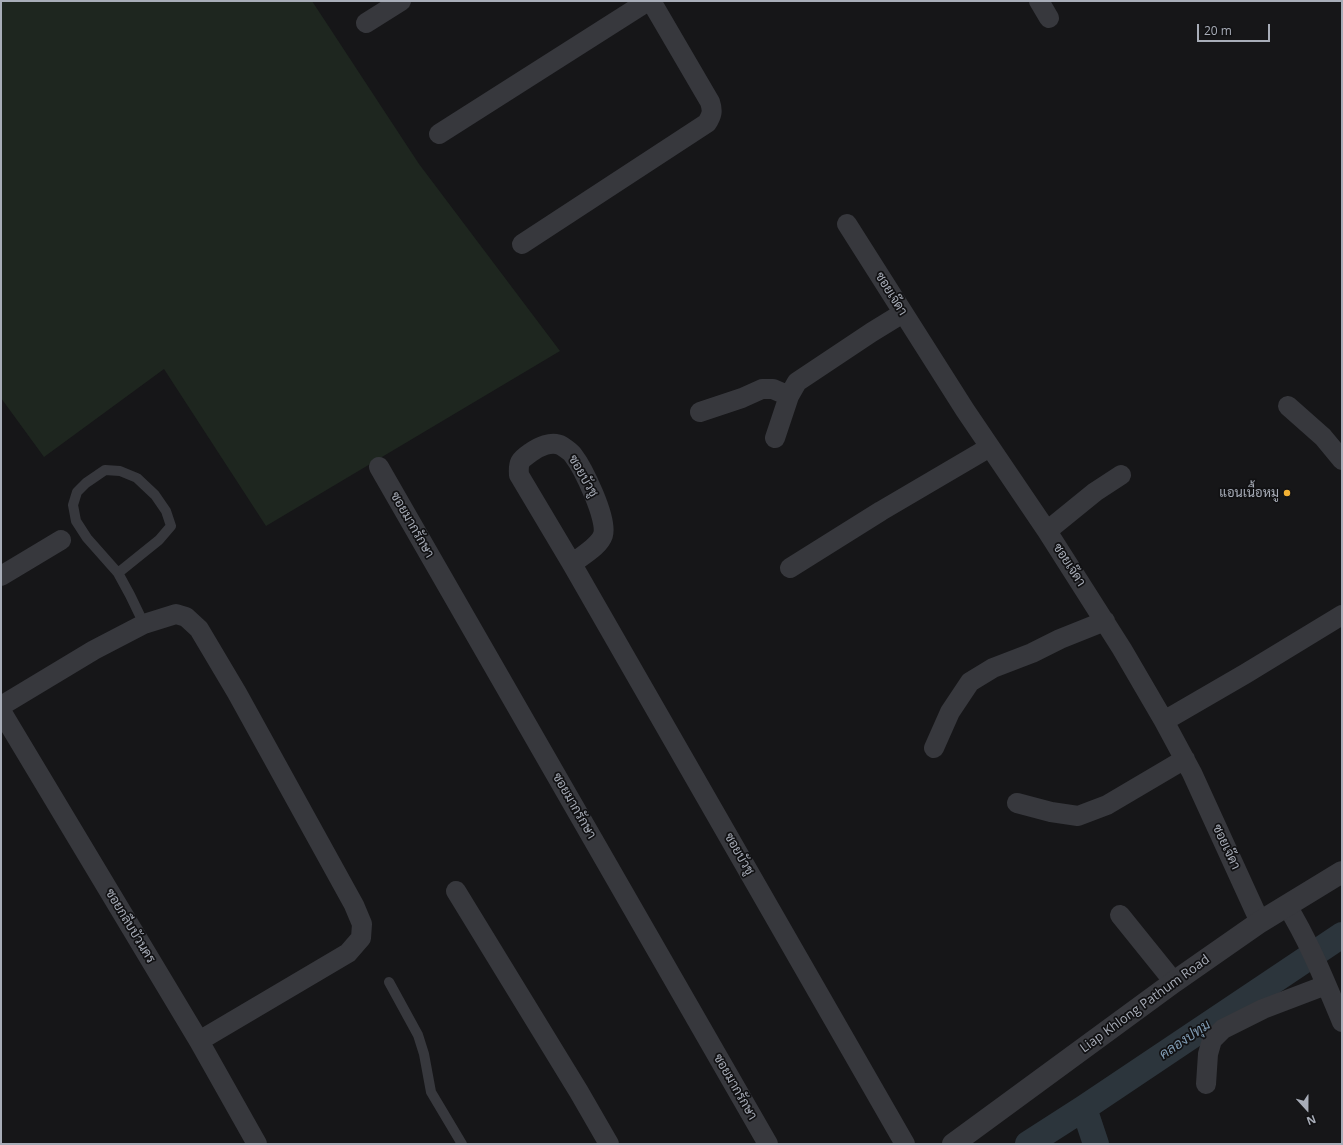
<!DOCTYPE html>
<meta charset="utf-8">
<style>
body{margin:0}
#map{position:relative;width:1343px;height:1145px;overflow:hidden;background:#161618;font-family:"Open Sans",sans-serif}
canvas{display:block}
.frame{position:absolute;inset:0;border:2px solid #a8adb8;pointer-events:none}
.north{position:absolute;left:1287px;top:1089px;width:40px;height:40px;-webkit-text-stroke:3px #111113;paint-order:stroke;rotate:159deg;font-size:11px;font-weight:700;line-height:16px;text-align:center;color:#a8adb8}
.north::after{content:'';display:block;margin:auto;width:14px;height:18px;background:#a8adb8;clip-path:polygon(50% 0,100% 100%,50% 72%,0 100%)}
.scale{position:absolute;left:1197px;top:24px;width:73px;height:18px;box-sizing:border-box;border:2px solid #a8adb8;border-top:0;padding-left:5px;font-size:12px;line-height:14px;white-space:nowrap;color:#a8adb8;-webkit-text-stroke:3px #111113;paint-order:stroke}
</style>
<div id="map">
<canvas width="1343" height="1145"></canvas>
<div class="frame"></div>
<div class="north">N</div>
<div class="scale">20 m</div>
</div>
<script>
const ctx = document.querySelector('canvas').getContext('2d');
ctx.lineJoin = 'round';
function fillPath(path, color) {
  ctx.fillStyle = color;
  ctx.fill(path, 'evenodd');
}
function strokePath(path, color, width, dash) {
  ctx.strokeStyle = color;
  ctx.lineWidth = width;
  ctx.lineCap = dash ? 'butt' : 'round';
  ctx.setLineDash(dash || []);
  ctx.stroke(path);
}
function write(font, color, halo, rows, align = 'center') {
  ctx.font = font + ' "Open Sans",Sarabun,sans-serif';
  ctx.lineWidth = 3.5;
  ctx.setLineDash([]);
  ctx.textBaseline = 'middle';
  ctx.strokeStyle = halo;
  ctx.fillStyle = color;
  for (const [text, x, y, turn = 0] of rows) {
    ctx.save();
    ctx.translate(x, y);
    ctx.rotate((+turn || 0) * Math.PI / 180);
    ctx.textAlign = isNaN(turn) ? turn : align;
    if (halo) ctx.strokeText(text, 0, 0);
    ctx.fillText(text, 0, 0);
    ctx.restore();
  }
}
fillPath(new Path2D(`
 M 1,1 L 312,1 L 419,164 L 560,351 L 266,526 L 164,369 L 44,457 L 1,398 Z`), '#1e261f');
strokePath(new Path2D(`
 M 1084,1108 L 1096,1144
 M 1028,1144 L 1084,1108 L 1342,935`), '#2c353c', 26);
strokePath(new Path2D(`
 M 118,573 L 159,540 L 171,526 L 166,511 L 155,495 L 137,478 L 120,471 L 105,470 L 86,483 L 77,492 L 73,505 L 76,521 L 87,538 L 118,573 L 130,595 L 144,624
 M 389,982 L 418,1035 L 424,1054 L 431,1092 L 462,1144`), '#37383d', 10);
strokePath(new Path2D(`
 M 1039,1 L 1049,18
 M 366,23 L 401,1
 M 439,134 L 648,1
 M 847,224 L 965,410 L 1047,531 L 1122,649 L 1164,721 L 1192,773 L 1260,922
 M 522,244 L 707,123 C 712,115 713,111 710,102 L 651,1
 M 1288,406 L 1323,437 L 1342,460
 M 700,412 L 742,398 L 762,389 L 773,389 L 789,396
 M 775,438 L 789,396 L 797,382 L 872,332 L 903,313
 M 379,467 L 768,1144
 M 1047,531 L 1095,492 L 1121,475
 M 572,564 C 581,556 599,547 603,535 C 608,519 583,468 573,455 C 571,452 565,448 562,446 C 552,440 538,447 530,453 C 520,460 518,462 519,475 L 572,564 L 905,1144
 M 790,568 L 881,511 L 990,447
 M 1,576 L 61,540
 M 1,706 L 94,650 L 144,624 L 176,614 L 186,617 L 199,629 L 237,693 L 354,905 L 362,924 L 361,938 L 348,953 L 199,1041
 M 1,711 L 199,1041 L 257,1144
 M 1164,721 L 1245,674 L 1342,615
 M 934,748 L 950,712 L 970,682 L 993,668 L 1032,653 L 1060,639 L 1105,621
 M 1017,803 L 1051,812 L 1078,816 L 1107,805 L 1185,759
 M 456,891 L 579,1092 L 609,1144
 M 1287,906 C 1309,941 1326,984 1342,1022
 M 1120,915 L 1174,982
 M 1206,1084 L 1208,1054 L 1212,1040 L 1223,1029 L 1263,1009 L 1326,985`), '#37383d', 20);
strokePath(new Path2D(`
 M 953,1144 L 1174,982 L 1260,922 L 1342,872`), '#37383d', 22);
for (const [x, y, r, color] of [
 [1287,493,4,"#f2b134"]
]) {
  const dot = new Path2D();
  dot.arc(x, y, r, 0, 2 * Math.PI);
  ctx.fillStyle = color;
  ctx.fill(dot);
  strokePath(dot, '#111113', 1.5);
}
write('13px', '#a8adb8', '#111113', [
 ["ซอยเจ๊ดา",891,294,58],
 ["ซอยบัวชู",583,476,60],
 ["ซอยมากรักษา",412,525,60],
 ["ซอยเจ๊ดา",1069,565,57],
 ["ซอยมากรักษา",574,806,60],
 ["ซอยเจ๊ดา",1226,847,65],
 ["ซอยบัวชู",739,854,60],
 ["ซอยกลีบบัวนคร",130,926,59],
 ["Liap Khlong Pathum Road",1145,1004,-36],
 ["ซอยมากรักษา",735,1087,60]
]);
write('13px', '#a8adb8', '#111113', [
 ["แอนเนื้อหมู",1279,493]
], 'right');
write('italic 14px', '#7f9bb3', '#111113', [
 ["คลองปทุม",1185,1040,-34]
]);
</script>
